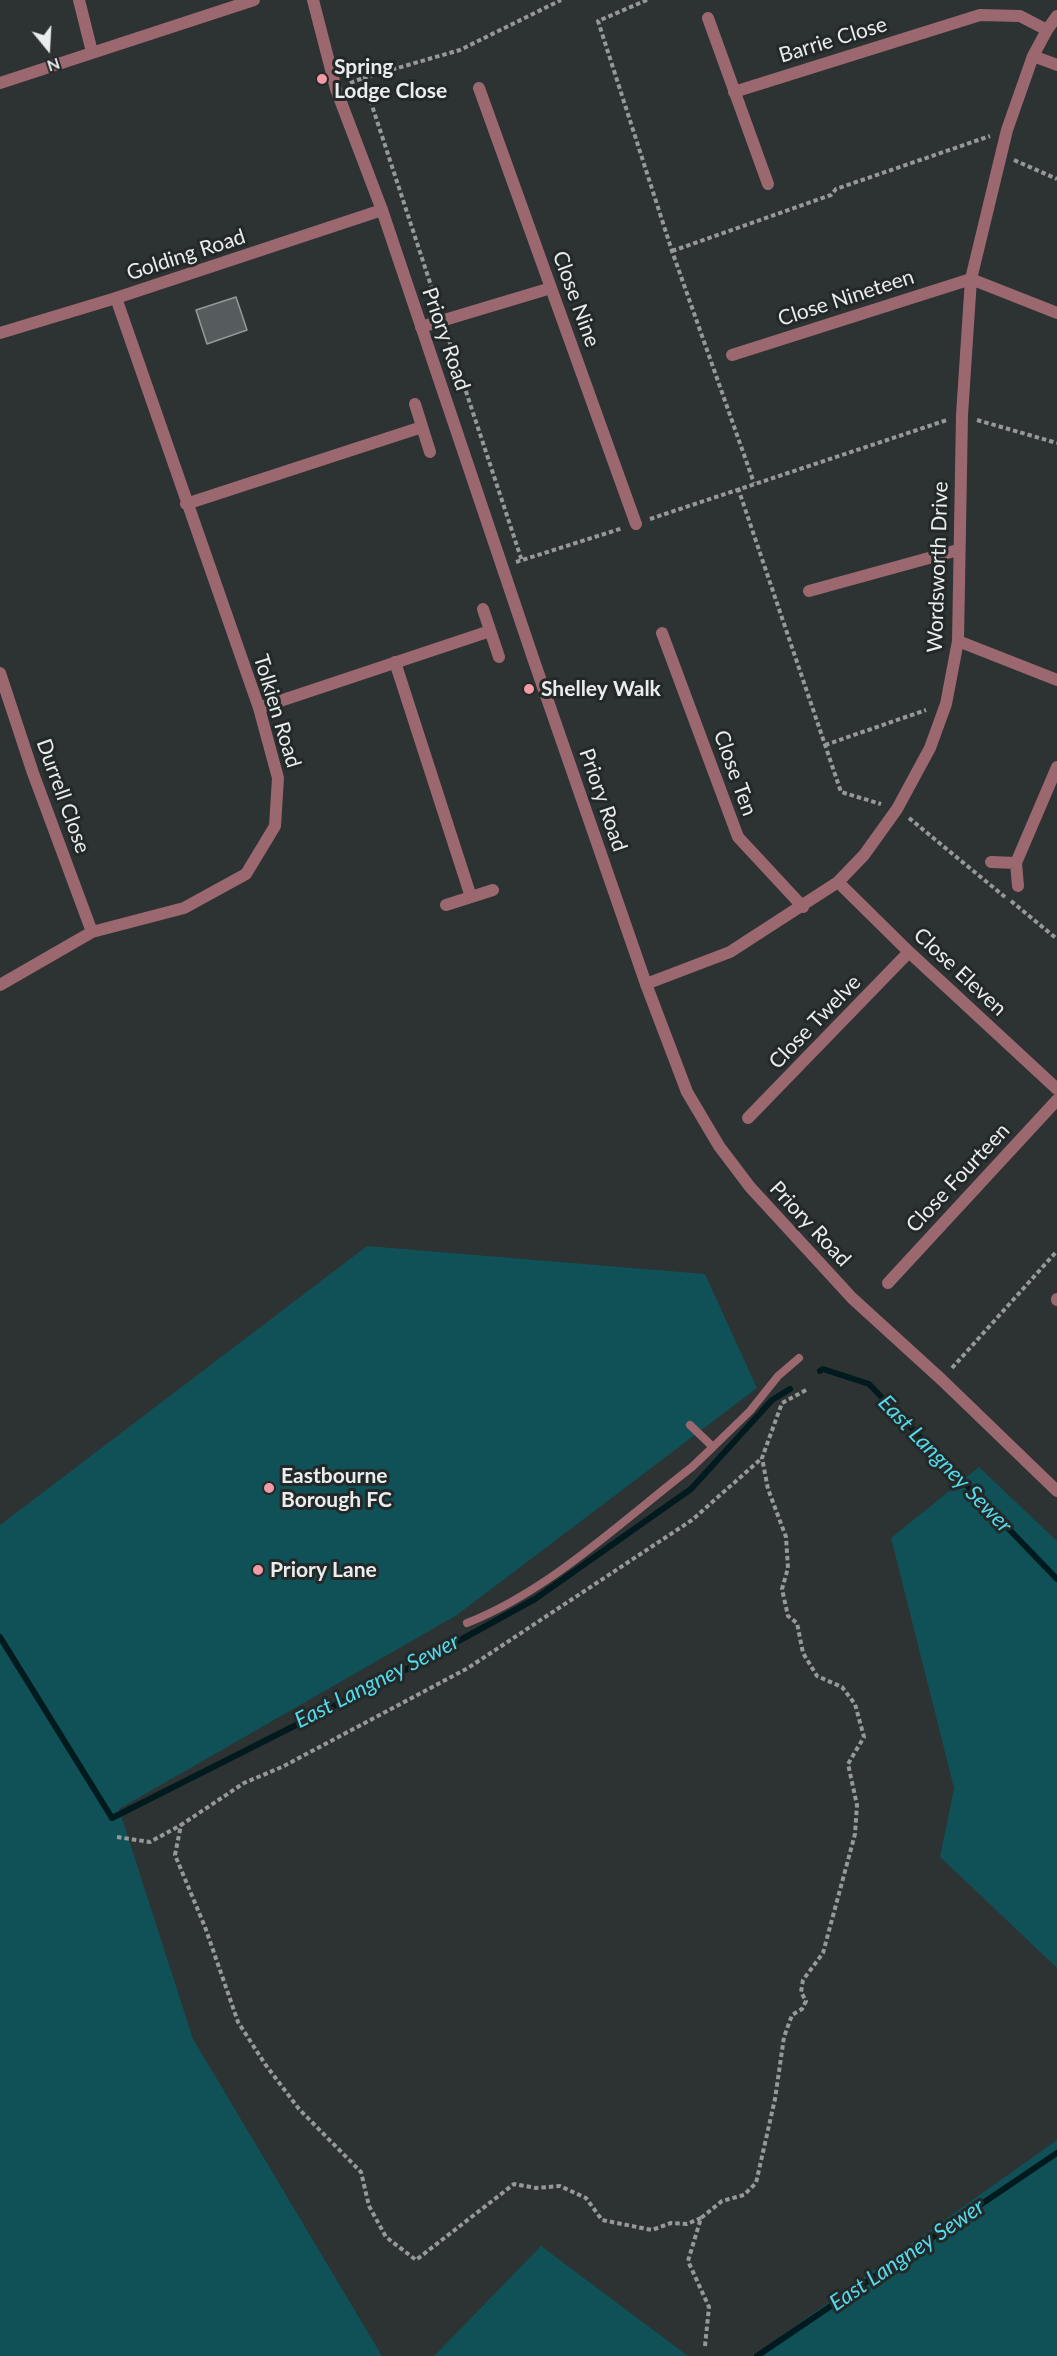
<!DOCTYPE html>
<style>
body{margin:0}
#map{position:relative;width:1057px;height:2356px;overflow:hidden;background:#2d3232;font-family:Lato,sans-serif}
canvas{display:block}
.north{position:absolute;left:18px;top:18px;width:60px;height:60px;-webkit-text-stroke:4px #232828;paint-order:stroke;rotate:162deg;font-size:16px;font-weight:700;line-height:24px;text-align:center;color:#eaeded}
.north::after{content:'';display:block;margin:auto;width:21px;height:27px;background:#eaeded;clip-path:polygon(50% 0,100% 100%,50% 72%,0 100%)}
</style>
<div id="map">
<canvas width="1057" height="2356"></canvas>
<div class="north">N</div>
</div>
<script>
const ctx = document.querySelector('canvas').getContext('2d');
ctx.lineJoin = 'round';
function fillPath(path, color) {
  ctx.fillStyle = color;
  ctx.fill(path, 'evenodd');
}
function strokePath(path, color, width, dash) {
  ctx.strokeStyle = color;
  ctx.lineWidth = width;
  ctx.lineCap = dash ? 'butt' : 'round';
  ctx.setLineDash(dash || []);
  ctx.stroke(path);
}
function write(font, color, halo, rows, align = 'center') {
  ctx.font = font + ' Lato,sans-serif';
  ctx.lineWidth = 6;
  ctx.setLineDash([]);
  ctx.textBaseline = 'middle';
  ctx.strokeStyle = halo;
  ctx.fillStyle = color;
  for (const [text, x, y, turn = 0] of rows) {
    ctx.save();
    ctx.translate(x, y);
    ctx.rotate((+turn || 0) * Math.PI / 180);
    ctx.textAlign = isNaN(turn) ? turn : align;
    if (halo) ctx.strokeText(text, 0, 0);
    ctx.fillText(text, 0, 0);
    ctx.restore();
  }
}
fillPath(new Path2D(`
 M 367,1246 L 705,1274 L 757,1388 L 457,1615 L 119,1809 L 193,2039 L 382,2356 L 0,2356 L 0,1525 Z
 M 979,1467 L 1057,1541 L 1057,1968 L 940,1857 L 954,1788 L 891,1538 Z
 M 1057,2140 L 1057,2356 L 753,2356 Z
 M 541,2246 L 688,2356 L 434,2356 Z`), '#105057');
strokePath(new Path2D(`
 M 820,1371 L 823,1369 L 869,1384 L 1057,1579
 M 0,1637 L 112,1818 L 413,1666 L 535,1599 L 691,1489 L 772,1400 L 790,1389
 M 757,2356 L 1057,2153`), '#001a1e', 6);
const building = new Path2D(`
 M 236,297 L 247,330 L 207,344 L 196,310 Z`);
fillPath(building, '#565c5d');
strokePath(building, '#949a9b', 1.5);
strokePath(new Path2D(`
 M 647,0 L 598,21 L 672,251 L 754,483
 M 363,78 L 460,50 L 561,0
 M 350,83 L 363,78 L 438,307
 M 1014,160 L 1057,179
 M 672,251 L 831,195 L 836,189 L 990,136
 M 447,334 L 522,561
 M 977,420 L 1057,443
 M 738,488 L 841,792 L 881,804
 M 650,519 L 947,420
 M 516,562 L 623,528
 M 825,745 L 926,710
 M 909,818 L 1005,897
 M 1011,901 L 1057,939
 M 952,1368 L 1057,1251
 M 117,1837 L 150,1842 L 181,1825
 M 701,2218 L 687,2224 L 671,2223 L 652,2230 L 602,2220 L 586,2198 L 560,2186 L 536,2188 L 514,2184 L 416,2260 L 386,2237 L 369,2206 L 361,2172 L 299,2109 L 265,2064 L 238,2022 L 205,1927 L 175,1855 L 181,1825 L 244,1783 L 282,1767 L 468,1668 L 692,1520 L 762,1458
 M 705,2346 L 709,2307 L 688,2261 L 701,2218 L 722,2201 L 744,2195 L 756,2183 L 775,2099 L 784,2037 L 792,2015 L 802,2009 L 806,2001 L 801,1992 L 803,1980 L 823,1953 L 855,1834 L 857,1805 L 848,1764 L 864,1737 L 855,1704 L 842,1687 L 817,1676 L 803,1653 L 797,1623 L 788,1616 L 782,1589 L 788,1568 L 786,1537 L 768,1489 L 762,1458 L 782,1403 L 808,1389`), '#959999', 4, [4.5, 3]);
strokePath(new Path2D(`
 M 690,1425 L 713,1447 L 750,1411 L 778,1376 L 799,1358
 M 467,1623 C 549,1591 622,1521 692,1467 L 713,1447`), '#9b686f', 8);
strokePath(new Path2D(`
 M 79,0 L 92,52
 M 708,18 L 768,184
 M 1033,56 L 1057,65
 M 0,83 L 254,0
 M 479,88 L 636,524
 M 734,92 L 980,15 L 1020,16 L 1047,30
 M 421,327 L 551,288
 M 0,333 L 116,298 L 382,210
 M 732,355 L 971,279 L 1057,313
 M 415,404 L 430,452
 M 186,504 L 422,427
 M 809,591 L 958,550
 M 483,609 L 499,657
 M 662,633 L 738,837 L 803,907
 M 958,641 L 1057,680
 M 395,662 L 471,897
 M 0,673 L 33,773 L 92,932
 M 259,708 L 490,631
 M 991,862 L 1016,863
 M 838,882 L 909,952 L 1057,1089
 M 1018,886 L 1016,863 L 1057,767
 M 446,905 L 493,890
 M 646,984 L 730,952 L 838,882 L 864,855 L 897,809 L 930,748 L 946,704 L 958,641 L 962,415 L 971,279 L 1007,130 L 1033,56 L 1047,30 L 1057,16
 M 0,985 L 92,932 L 184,908 L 246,874 L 275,826 L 278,778 L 259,708 L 116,298
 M 748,1118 L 909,952
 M 888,1283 L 1057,1100
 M 1057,1299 L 1057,1300`), '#9b686f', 12);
strokePath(new Path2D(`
 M 313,0 L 336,89 L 382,210 L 533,658 L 646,984 L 687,1092 L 719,1146 L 750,1187 L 852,1298 L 942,1380 L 1057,1491`), '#9b686f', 12);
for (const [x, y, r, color] of [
 [322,79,6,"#f39aa7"],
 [529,689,6,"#f39aa7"],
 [269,1488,6,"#f39aa7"],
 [258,1570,6,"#f39aa7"]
]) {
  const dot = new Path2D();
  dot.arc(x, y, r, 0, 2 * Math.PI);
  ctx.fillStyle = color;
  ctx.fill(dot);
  strokePath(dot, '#232828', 2);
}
write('21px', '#eaeded', '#232828', [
 ["Barrie Close",833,40,-17],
 ["Golding Road",186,255,-18],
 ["Close Nineteen",846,298,-18],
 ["Close Nine",576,299,70],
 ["Priory Road",446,339,71],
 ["Wordsworth Drive",938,567,-88],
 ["Tolkien Road",277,711,73],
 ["Close Ten",735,773,70],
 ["Durrell Close",63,796,70],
 ["Priory Road",603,800,71],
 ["Close Eleven",960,972,43],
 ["Close Twelve",815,1022,-46],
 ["Close Fourteen",958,1178,-47],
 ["Priory Road",810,1224,47]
]);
write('bold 21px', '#eaeded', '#232828', [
 ["Spring",334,67],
 ["Lodge Close",334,91],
 ["Shelley Walk",541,689],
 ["Eastbourne",281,1476],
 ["Borough FC",281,1500],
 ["Priory Lane",270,1570]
], 'left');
write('italic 22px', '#53dbec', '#232828', [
 ["East Langney Sewer",945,1464,46],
 ["East Langney Sewer",377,1681,-27],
 ["East Langney Sewer",907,2255,-34]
]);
</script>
